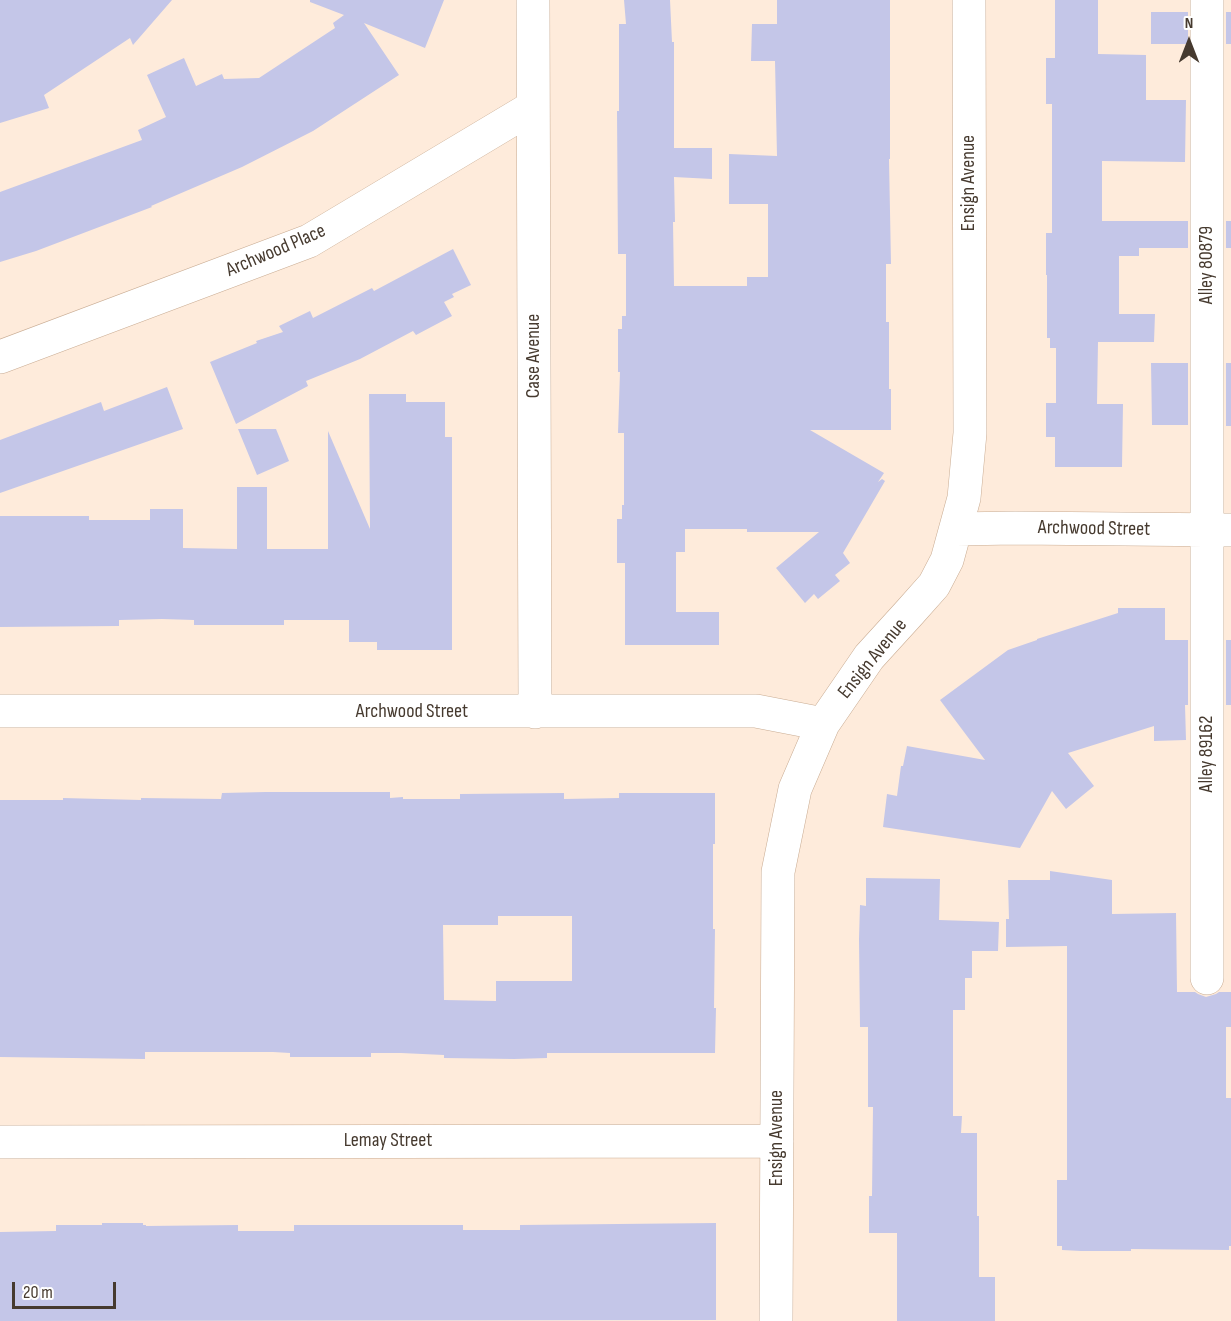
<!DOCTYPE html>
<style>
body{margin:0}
#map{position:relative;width:1231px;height:1321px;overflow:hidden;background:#feebdb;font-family:"Sofia Sans Condensed",sans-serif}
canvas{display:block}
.north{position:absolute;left:1159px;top:12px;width:60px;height:60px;-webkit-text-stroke:4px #fff;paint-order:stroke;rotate:0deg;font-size:16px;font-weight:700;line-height:24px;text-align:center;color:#463a2f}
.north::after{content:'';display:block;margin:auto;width:21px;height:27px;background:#463a2f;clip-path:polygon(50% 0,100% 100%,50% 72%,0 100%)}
.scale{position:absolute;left:12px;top:1282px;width:104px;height:27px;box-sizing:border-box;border:3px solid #463a2f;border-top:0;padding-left:8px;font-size:18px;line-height:21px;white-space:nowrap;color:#463a2f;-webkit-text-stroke:4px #fff;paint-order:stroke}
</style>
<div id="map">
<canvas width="1231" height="1321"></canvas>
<div class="north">N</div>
<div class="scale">20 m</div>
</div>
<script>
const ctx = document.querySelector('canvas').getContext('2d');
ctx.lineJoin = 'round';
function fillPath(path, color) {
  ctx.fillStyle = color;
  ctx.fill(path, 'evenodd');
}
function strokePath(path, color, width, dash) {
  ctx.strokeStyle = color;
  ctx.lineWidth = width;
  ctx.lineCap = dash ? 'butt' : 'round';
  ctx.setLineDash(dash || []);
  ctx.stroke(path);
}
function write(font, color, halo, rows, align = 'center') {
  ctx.font = font + ' "Sofia Sans Condensed",sans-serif';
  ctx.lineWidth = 5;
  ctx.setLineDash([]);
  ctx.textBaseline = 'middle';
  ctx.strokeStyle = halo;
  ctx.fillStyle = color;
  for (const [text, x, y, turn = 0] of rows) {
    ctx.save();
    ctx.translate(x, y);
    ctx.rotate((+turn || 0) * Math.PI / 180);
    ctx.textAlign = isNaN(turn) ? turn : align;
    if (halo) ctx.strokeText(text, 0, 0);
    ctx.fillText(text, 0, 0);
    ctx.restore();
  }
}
fillPath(new Path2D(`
 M 0,0 L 172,0 L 133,45 L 130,38 L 44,95 L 49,108 L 0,123 Z
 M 310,0 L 444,0 L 425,48 L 364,23 L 399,75 L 313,131 L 242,167 L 151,206 L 152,207 L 36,251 L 0,262 L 0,192 L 142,140 L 138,130 L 166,117 L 147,75 L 184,58 L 196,86 L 222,74 L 224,79 L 259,78 L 335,28 L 333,23 L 344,15 L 310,2 Z
 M 624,0 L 670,0 L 672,42 L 674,42 L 674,148 L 712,148 L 712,179 L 674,177 L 675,222 L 673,222 L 674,286 L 747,286 L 747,277 L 768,277 L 768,204 L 729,204 L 729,154 L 777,156 L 775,61 L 751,61 L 752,24 L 777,24 L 777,0 L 890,0 L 890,159 L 889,159 L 891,264 L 886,264 L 886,322 L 889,322 L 889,389 L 891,389 L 891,430 L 810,430 L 884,473 L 878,482 L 882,479 L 885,481 L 843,553 L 850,563 L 835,575 L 840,581 L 818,599 L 814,594 L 805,603 L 776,568 L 819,532 L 747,532 L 747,529 L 685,529 L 685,552 L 676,552 L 676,612 L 719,612 L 719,645 L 625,645 L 625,563 L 617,563 L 617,519 L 622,519 L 622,505 L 624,505 L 624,433 L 618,433 L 620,372 L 618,372 L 618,329 L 622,329 L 622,316 L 626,316 L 626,254 L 618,254 L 617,111 L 619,111 L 619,24 L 626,24 Z
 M 1055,0 L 1098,0 L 1098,54 L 1146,55 L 1146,100 L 1186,100 L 1185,162 L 1102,161 L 1102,221 L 1188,221 L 1188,248 L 1139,248 L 1139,256 L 1119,256 L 1119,314 L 1155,314 L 1154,342 L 1098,342 L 1097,404 L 1123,404 L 1122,467 L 1055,467 L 1055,437 L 1046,437 L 1046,403 L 1056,403 L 1056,348 L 1050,348 L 1050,338 L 1047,338 L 1047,275 L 1046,275 L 1046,233 L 1052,233 L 1052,104 L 1046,104 L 1046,58 L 1055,58 Z
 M 1151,12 L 1188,12 L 1188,44 L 1151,44 Z
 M 1226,12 L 1231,12 L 1231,44 L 1226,44 Z
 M 1226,221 L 1231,221 L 1231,248 L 1226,248 Z
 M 453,249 L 471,285 L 452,294 L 454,297 L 444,302 L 452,316 L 416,335 L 413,331 L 360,359 L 306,381 L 308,386 L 236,424 L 210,362 L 257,343 L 256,341 L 283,332 L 279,326 L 310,311 L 313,318 L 372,288 L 374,291 Z
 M 1151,363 L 1188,363 L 1188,425 L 1152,425 Z
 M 1226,363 L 1231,363 L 1231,426 L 1226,426 Z
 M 167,387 L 183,429 L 0,493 L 0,440 L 101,402 L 104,411 Z
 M 369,394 L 406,394 L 406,402 L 445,402 L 445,437 L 452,437 L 452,650 L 377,650 L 377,642 L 349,642 L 349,620 L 284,620 L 284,625 L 194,625 L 194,620 L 162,619 L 119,620 L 119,626 L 0,627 L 0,516 L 89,516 L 89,520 L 150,520 L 150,509 L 183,509 L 183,548 L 237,549 L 237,487 L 267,487 L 267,549 L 328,549 L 328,431 L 370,529 Z
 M 238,429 L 276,429 L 289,461 L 257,475 Z
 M 1118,608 L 1165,608 L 1165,640 L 1188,640 L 1188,705 L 1185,705 L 1186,740 L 1154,741 L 1154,726 L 1068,753 L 1094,786 L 1066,809 L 1052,791 L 1020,848 L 883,827 L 887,794 L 897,796 L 901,766 L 903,766 L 907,746 L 985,760 L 940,700 L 1008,650 L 1037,640 L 1037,639 L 1118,613 Z
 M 1226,640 L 1231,640 L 1231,705 L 1226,705 Z
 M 266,792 L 390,792 L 390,798 L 403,797 L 403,799 L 460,799 L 460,794 L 564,793 L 564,799 L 619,798 L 619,793 L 715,793 L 715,844 L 713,844 L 713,929 L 715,929 L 714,1008 L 716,1008 L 715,1053 L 547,1053 L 547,1058 L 514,1059 L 444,1058 L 444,1055 L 401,1053 L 371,1053 L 371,1057 L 290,1057 L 290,1053 L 273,1052 L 145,1052 L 145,1059 L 0,1057 L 0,800 L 63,800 L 63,798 L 141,800 L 141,798 L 221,799 L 222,793 ZM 498,916 L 572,916 L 572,981 L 496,981 L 496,1001 L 444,1000 L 443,925 L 498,925 Z
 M 1050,871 L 1112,880 L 1112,914 L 1176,913 L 1177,992 L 1195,992 L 1198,994 L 1206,997 L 1216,994 L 1219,992 L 1231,992 L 1231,1027 L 1226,1027 L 1226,1098 L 1231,1098 L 1231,1246 L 1229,1246 L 1229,1250 L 1131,1249 L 1131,1251 L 1081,1251 L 1062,1250 L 1062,1246 L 1057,1246 L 1057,1180 L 1067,1180 L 1067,946 L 1006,947 L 1006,919 L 1009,919 L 1008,880 L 1050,880 Z
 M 866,878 L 940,879 L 939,920 L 999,922 L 998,951 L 972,951 L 972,978 L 965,978 L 965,1010 L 953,1010 L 953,1116 L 962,1116 L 961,1133 L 977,1133 L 977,1216 L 979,1216 L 979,1277 L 995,1277 L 995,1321 L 897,1321 L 897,1233 L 869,1233 L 869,1196 L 872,1196 L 873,1107 L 868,1107 L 868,1027 L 860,1027 L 859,939 L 860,905 L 866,906 Z
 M 102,1223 L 143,1223 L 143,1225 L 146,1225 L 146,1226 L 238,1225 L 238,1231 L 294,1231 L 294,1225 L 463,1225 L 463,1230 L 520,1230 L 520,1225 L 716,1223 L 716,1320 L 0,1321 L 0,1232 L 56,1231 L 56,1225 L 102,1225 Z`), '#c4c6e8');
const minor = new Path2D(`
 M 533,0 L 535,712
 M 1207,0 L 1207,978
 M 0,357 L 309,241 L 533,107
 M 957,529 L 1015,528 L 1231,530
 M 0,711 L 756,711 L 823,724
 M 0,1142 L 777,1141
 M 776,1321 L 778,872 L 795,789 L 823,724 L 869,657 L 910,612 L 934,585 L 947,560 L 964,498 L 970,433 L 969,0`);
strokePath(minor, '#c9ac93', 34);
strokePath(minor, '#fff', 33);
write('20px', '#463a2f', '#fff', [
 ["Ensign Avenue",969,183,-90],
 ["Archwood Place",276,251,-23],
 ["Alley 80879",1207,265,-90],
 ["Case Avenue",534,356,-90],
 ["Archwood Street",1094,529,1],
 ["Ensign Avenue",873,659,-51],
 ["Archwood Street",412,712],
 ["Alley 89162",1207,754,-90],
 ["Ensign Avenue",777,1138,-90],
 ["Lemay Street",388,1141]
]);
</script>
